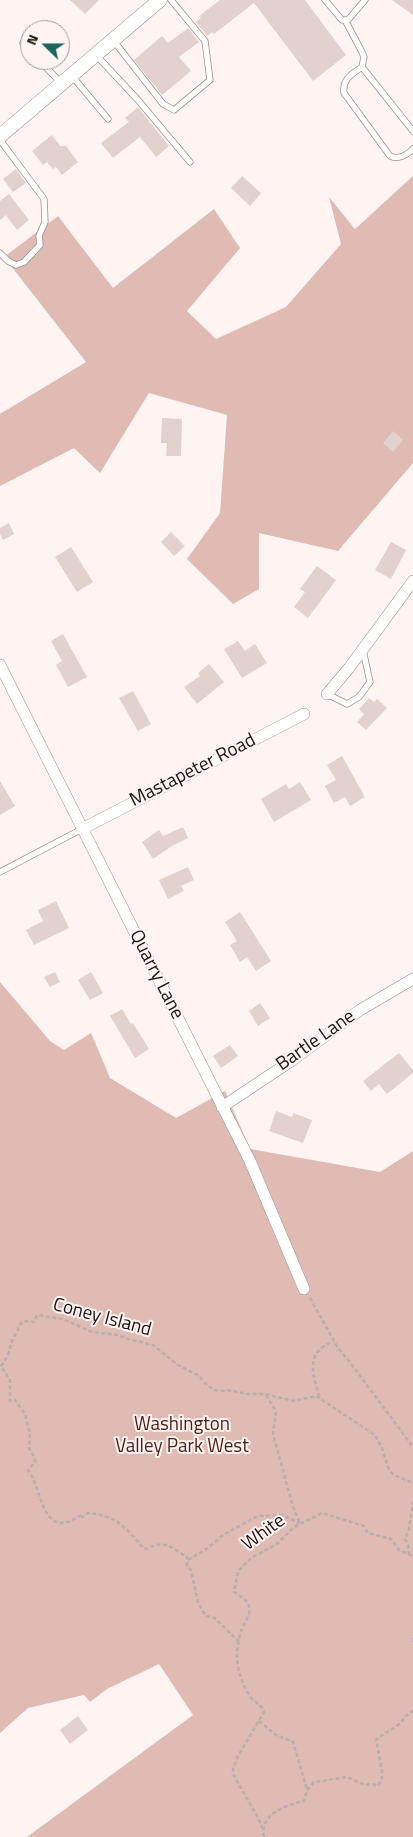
<!DOCTYPE html>
<style>
body{margin:0}
#map{position:relative;width:413px;height:1837px;overflow:hidden;background:#fff4f1;font-family:"Titillium Web",sans-serif}
canvas{display:block}
.north{position:absolute;left:20px;top:20px;width:50px;height:50px;box-sizing:border-box;background:#fff4f1;border:1px solid #a39a98;border-radius:50%;rotate:292deg;font-size:14px;font-weight:700;line-height:20px;text-align:center;color:#1a1412}
.north::after{content:'';display:block;margin:auto;width:18px;height:22px;background:#1b655c;clip-path:polygon(50% 0,100% 100%,50% 72%,0 100%)}
</style>
<div id="map">
<canvas width="413" height="1837"></canvas>
<div class="north">N</div>
</div>
<script>
const ctx = document.querySelector('canvas').getContext('2d');
ctx.lineJoin = 'round';
function fillPath(path, color) {
  ctx.fillStyle = color;
  ctx.fill(path, 'evenodd');
}
function strokePath(path, color, width, dash) {
  ctx.strokeStyle = color;
  ctx.lineWidth = width;
  ctx.lineCap = dash ? 'butt' : 'round';
  ctx.setLineDash(dash || []);
  ctx.stroke(path);
}
function write(font, color, halo, rows, align = 'center') {
  ctx.font = font + ' "Titillium Web",sans-serif';
  ctx.lineWidth = 4;
  ctx.setLineDash([]);
  ctx.textBaseline = 'middle';
  ctx.strokeStyle = halo;
  ctx.fillStyle = color;
  for (const [text, x, y, turn = 0] of rows) {
    ctx.save();
    ctx.translate(x, y);
    ctx.rotate((+turn || 0) * Math.PI / 180);
    ctx.textAlign = isNaN(turn) ? turn : align;
    if (halo) ctx.strokeText(text, 0, 0);
    ctx.fillText(text, 0, 0);
    ctx.restore();
  }
}
fillPath(new Path2D(`
 M 413,176 L 413,463 L 338,551 L 259,533 L 259,589 L 233,604 L 187,559 L 220,513 L 227,415 L 149,393 L 100,473 L 74,448 L 0,486 L 0,414 L 86,362 L 4,257 L 58,216 L 113,288 L 214,209 L 240,248 L 187,311 L 216,339 L 286,307 L 341,244 L 329,197 L 355,229 Z
 M 0,982 L 50,1041 L 64,1050 L 91,1033 L 110,1078 L 176,1118 L 225,1091 L 250,1149 L 380,1172 L 413,1151 L 413,1837 L 27,1837 L 193,1715 L 159,1664 L 107,1689 L 90,1702 L 84,1695 L 28,1708 L 0,1733 Z`), '#dfbbb3');
fillPath(new Path2D(`
 M 70,0 L 99,0 L 85,14 Z
 M 220,0 L 305,0 L 346,55 L 313,81 L 254,3 L 214,34 L 212,32 L 207,36 L 196,22 L 201,18 L 199,16 Z
 M 392,0 L 413,0 L 413,15 Z
 M 188,28 L 199,42 L 179,57 L 191,71 L 162,95 L 134,60 L 162,36 L 168,43 Z
 M 138,107 L 169,146 L 156,157 L 140,137 L 113,158 L 101,143 L 129,122 L 125,118 Z
 M 52,135 L 60,146 L 66,146 L 78,162 L 62,175 L 56,167 L 53,169 L 47,162 L 43,165 L 32,151 Z
 M 16,169 L 26,183 L 13,192 L 3,179 Z
 M 242,176 L 261,193 L 250,206 L 231,188 Z
 M 9,194 L 29,220 L 17,230 L 6,215 L 0,220 L 0,201 Z
 M 162,418 L 182,419 L 181,456 L 166,456 L 167,443 L 161,443 Z
 M 393,431 L 403,440 L 393,452 L 383,443 Z
 M 9,523 L 14,534 L 3,540 L 0,534 L 0,528 Z
 M 171,532 L 185,546 L 174,556 L 161,542 Z
 M 391,542 L 406,550 L 391,579 L 375,570 Z
 M 71,547 L 93,582 L 77,592 L 55,557 Z
 M 317,566 L 336,580 L 308,618 L 294,607 L 305,592 L 300,589 Z
 M 63,634 L 87,677 L 68,687 L 56,665 L 62,661 L 51,641 Z
 M 238,641 L 245,651 L 255,644 L 267,663 L 242,678 L 224,649 Z
 M 209,664 L 224,682 L 197,704 L 184,687 L 200,676 L 198,673 Z
 M 133,691 L 151,724 L 138,731 L 119,698 Z
 M 369,698 L 374,702 L 377,699 L 387,708 L 366,730 L 357,722 L 364,714 L 359,709 Z
 M 342,756 L 365,797 L 350,806 L 345,797 L 334,803 L 325,786 L 336,780 L 327,765 Z
 M 0,781 L 15,806 L 0,815 Z
 M 300,782 L 311,800 L 274,822 L 261,799 L 286,784 L 289,789 Z
 M 183,827 L 188,838 L 172,846 L 153,859 L 142,842 L 159,830 L 163,836 Z
 M 188,867 L 194,880 L 181,886 L 184,891 L 168,899 L 159,880 Z
 M 56,901 L 69,928 L 34,945 L 26,930 L 43,921 L 38,910 Z
 M 240,912 L 271,961 L 256,971 L 247,957 L 240,962 L 230,945 L 237,941 L 225,922 Z
 M 55,972 L 60,982 L 50,987 L 44,977 Z
 M 91,972 L 103,993 L 90,1000 L 78,980 Z
 M 260,1003 L 270,1018 L 258,1026 L 249,1011 Z
 M 122,1009 L 131,1024 L 133,1023 L 149,1049 L 135,1058 L 110,1016 Z
 M 230,1045 L 238,1056 L 221,1068 L 213,1056 Z
 M 399,1053 L 413,1070 L 413,1073 L 387,1094 L 379,1084 L 371,1091 L 363,1081 Z
 M 276,1111 L 292,1117 L 293,1113 L 312,1120 L 303,1143 L 269,1131 Z
 M 78,1716 L 88,1730 L 70,1744 L 60,1730 Z`), '#e3d1cd');
const service = new Path2D(`
 M 325,0 L 342,20 L 348,20 L 365,0
 M 345,20 L 362,52 L 364,57 L 362,67 L 413,131
 M 113,40 L 163,104 L 174,110 L 210,80 L 205,41 L 171,0
 M 23,43 L 30,50
 M 96,55 L 138,100 L 190,162
 M 39,60 L 62,84
 M 362,67 C 352,74 342,79 344,93 L 390,156 C 398,160 407,155 413,149
 M 72,76 L 108,119
 M 0,140 L 44,199 L 45,222 L 39,236 L 40,245 L 24,262 L 16,265 L 8,261 L 0,253
 M 327,694 L 347,704 L 359,697 L 370,682 L 363,650
 M 0,872 L 82,829`);
const minor = new Path2D(`
 M 0,665 L 250,1161 L 304,1289
 M 327,694 L 349,668 L 413,581
 M 82,829 L 304,714
 M 222,1107 L 291,1061 L 360,1010 L 413,979`);
const tertiary = new Path2D(`
 M 0,136 L 160,0`);
strokePath(service, '#9f8f8b', 7);
strokePath(minor, '#9f8f8b', 12);
strokePath(tertiary, '#9f8f8b', 15);
strokePath(new Path2D(`
 M 310,1298 L 338,1348 L 349,1361 L 413,1447
 M 266,1395 L 276,1411 L 273,1434 L 293,1507 L 300,1524
 M 319,1397 C 313,1373 304,1353 334,1341
 M 409,1555 L 408,1545 L 405,1539 L 409,1529 L 413,1502
 M 188,1560 L 208,1548 L 223,1535 L 258,1516 L 283,1515 L 299,1523
 M 413,1638 L 413,1644
 M 239,1642 L 215,1618 L 206,1616 L 198,1603 L 191,1570 L 187,1566 L 187,1557 C 178,1552 168,1542 156,1545 C 151,1546 149,1549 144,1549 C 125,1526 116,1516 88,1513 L 82,1517 L 82,1514 C 48,1539 44,1506 34,1481 C 33,1477 30,1474 28,1470 L 35,1462 L 35,1458 L 29,1448 L 30,1434 L 25,1414 L 15,1400 L 10,1401 L 10,1380 L 1,1366 C 3,1362 6,1360 8,1355 C 11,1346 11,1339 18,1331 L 18,1328 C 21,1320 26,1321 34,1322 L 37,1315 L 63,1319 L 92,1332 L 118,1335 L 128,1339 L 153,1345 L 178,1365 L 199,1376 L 205,1383 L 214,1390 L 222,1391 L 227,1390 L 248,1394 L 265,1394 L 294,1401 L 316,1396 L 375,1435 L 382,1448 L 389,1470 L 394,1475 L 413,1483
 M 259,1721 L 276,1735 L 293,1742 L 307,1789
 M 263,1829 L 258,1818 L 233,1774 L 233,1769 L 238,1756 L 264,1712 C 261,1704 254,1702 249,1695 C 242,1682 237,1670 237,1654 C 237,1648 239,1637 241,1631 C 244,1622 254,1612 247,1602 C 244,1598 238,1595 234,1592 L 238,1571 L 251,1558 L 277,1544 L 294,1527 L 322,1513 L 364,1526 L 368,1533 L 391,1539 L 399,1550 L 413,1556
 M 264,1837 C 259,1814 286,1805 304,1801 L 307,1790 L 314,1782 L 347,1777 L 365,1785 L 372,1784 L 378,1786 L 382,1778 L 382,1771 L 376,1740 C 383,1734 390,1731 398,1725 C 404,1721 404,1715 413,1711`), '#b9afac', 2.5, [4, 2.5]);
strokePath(service, '#fff', 5.5);
strokePath(minor, '#fff', 11);
strokePath(tertiary, '#fff', 14);
write('19px', '#1a1412', '#fff4f1', [
 ["Mastapeter Road",193,771,-27],
 ["Quarry Lane",156,975,63],
 ["Bartle Lane",316,1041,-35],
 ["Coney Island",102,1318,15],
 ["White",264,1533,-36]
]);
write('19px', '#4d1c11', '#fff4f1', [
 ["Washington",182,1425],
 ["Valley Park West",182,1447]
]);
</script>
